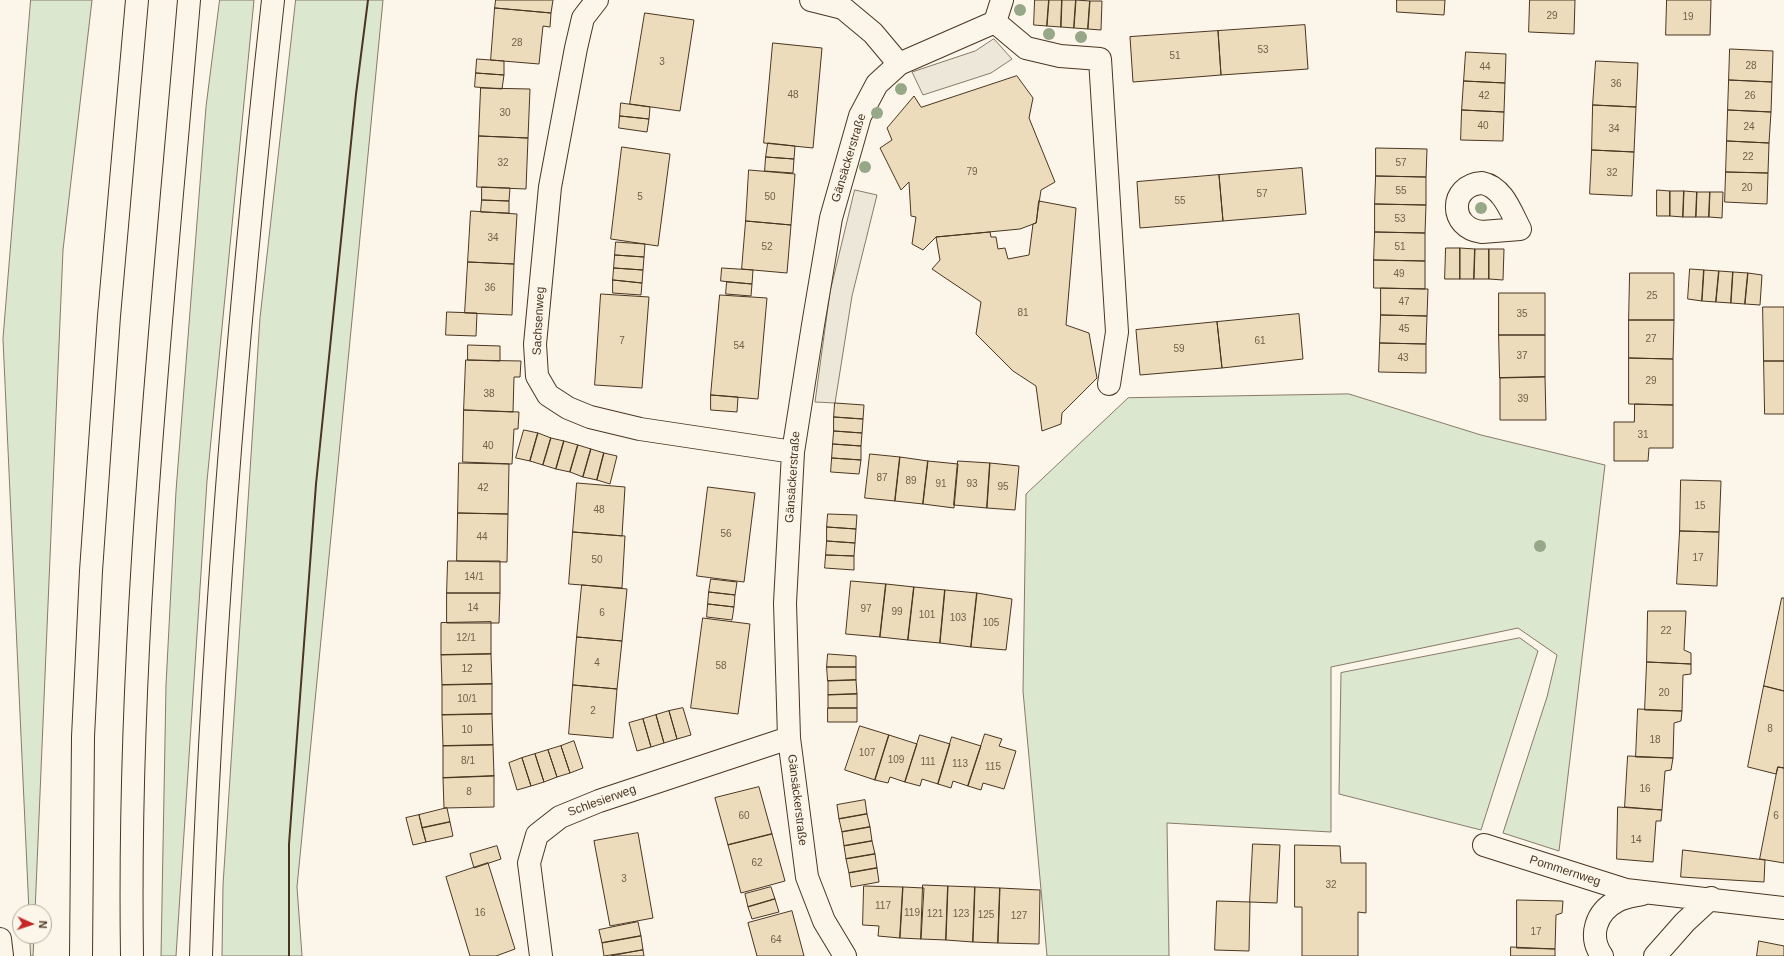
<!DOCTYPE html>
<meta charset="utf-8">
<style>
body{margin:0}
#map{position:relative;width:1784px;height:956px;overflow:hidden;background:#fbf6e9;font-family:Helvetica,sans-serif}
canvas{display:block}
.north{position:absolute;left:12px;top:904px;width:40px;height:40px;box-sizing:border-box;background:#fbf6e9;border:1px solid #b4a999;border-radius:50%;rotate:93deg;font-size:11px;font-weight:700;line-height:16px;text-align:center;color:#4a3520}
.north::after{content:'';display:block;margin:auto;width:14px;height:18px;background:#c62828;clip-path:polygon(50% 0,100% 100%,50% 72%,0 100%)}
</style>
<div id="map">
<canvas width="1784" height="956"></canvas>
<div class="north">N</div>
</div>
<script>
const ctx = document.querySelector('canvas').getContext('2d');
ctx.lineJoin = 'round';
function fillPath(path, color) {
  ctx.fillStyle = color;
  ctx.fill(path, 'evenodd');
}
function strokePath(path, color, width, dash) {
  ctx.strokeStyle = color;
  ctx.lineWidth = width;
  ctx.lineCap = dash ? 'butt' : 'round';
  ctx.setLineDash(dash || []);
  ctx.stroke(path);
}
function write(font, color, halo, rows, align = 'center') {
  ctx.font = font + ' Helvetica,sans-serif';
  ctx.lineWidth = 3;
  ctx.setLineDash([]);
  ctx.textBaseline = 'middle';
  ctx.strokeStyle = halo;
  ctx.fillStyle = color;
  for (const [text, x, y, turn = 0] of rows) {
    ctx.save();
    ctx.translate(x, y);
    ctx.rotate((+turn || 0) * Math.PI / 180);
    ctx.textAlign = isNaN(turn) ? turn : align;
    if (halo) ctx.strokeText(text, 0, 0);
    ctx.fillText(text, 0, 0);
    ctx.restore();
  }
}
const green = new Path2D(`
 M 31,0 L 92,0 L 63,250 L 35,912 L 29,912 L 3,339 Z
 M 220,0 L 254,0 L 207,481 L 176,956 L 161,956 L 166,685 L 176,491 L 206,107 Z
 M 296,0 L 383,0 L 297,887 L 302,956 L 222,956 L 223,885 L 260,318 Z
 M 1349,394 L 1481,435 L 1605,465 L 1559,851 L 1503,833 L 1547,697 L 1557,655 L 1518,628 L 1331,667 L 1331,832 L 1167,823 L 1169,956 L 1047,956 L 1023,691 L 1026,494 L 1128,398 Z
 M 1520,638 L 1538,651 L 1481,830 L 1339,794 L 1341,673 Z
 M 30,936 L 34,936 L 33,956 L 31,956 Z`);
fillPath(green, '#dce7d0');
strokePath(green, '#887966', 1);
const parking = new Path2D(`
 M 994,39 L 1012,59 L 991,73 L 923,95 L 912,72 L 975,51 Z
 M 855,190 L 877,195 L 852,296 L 835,403 L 815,402 L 830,292 Z`);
fillPath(parking, '#ede7d9');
strokePath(parking, '#887966', 1);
const building = new Path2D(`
 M 496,0 L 553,0 L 551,13 L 495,8 Z
 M 1035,0 L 1049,0 L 1047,26 L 1034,25 Z
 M 1049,0 L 1062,0 L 1061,27 L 1047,26 Z
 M 1062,0 L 1076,0 L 1074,28 L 1061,27 Z
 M 1076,0 L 1090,1 L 1088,29 L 1074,28 Z
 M 1397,0 L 1445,0 L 1444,15 L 1397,12 Z
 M 1530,0 L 1575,0 L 1574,34 L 1529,32 Z
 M 1667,0 L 1711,0 L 1710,35 L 1666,35 Z
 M 1090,1 L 1102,1 L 1101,30 L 1088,29 Z
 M 495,8 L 551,13 L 550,27 L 543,26 L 539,64 L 491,60 Z
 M 645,13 L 694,20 L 680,111 L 630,104 Z
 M 1305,25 L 1308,69 L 1221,75 L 1218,31 Z
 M 1218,31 L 1221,75 L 1133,82 L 1130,37 Z
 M 773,43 L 822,48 L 813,148 L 764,143 Z
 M 1730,49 L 1773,51 L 1772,82 L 1729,80 Z
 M 1466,52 L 1506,54 L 1505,83 L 1464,81 Z
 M 477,59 L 504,61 L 504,75 L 476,73 Z
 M 1596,61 L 1638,63 L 1636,107 L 1593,105 Z
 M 476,73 L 504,75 L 502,89 L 475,87 Z
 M 1017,76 L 1033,98 L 1029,118 L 1055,182 L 1041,190 L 1036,223 L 1020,229 L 936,237 L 923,250 L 912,244 L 916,217 L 911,216 L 909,182 L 901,190 L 880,148 L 892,140 L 887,128 L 914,96 L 921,107 Z
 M 1729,80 L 1772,82 L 1771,112 L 1728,110 Z
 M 1464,81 L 1505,83 L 1504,112 L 1462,110 Z
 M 481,88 L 530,89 L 528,138 L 479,136 Z
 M 621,103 L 650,107 L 649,119 L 620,116 Z
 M 1593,105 L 1636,107 L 1634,152 L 1592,150 Z
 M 1462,110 L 1504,112 L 1503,141 L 1461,140 Z
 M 1728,110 L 1771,112 L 1769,143 L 1727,141 Z
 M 620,116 L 649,119 L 647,132 L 619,128 Z
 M 479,136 L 528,138 L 526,189 L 477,187 Z
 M 1727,141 L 1769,143 L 1768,173 L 1726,172 Z
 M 768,143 L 795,146 L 794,159 L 766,157 Z
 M 622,147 L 670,154 L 658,246 L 611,239 Z
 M 1376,148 L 1427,149 L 1426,177 L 1376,176 Z
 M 1592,150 L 1634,152 L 1632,196 L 1590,194 Z
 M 766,157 L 794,159 L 793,173 L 765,171 Z
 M 1302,168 L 1306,214 L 1223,221 L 1219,175 Z
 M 749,170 L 795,174 L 791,225 L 746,221 Z
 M 1726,172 L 1768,173 L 1767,204 L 1725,202 Z
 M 1219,175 L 1223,221 L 1140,228 L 1137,182 Z
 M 1376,176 L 1426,177 L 1426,205 L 1375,204 Z
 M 482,187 L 510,188 L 509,201 L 482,200 Z
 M 1657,190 L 1670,191 L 1670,216 L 1657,216 Z
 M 1670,191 L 1684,191 L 1683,217 L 1670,216 Z
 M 1684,191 L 1697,192 L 1696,217 L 1683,217 Z
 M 1697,192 L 1710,192 L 1709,217 L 1696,217 Z
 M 1710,192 L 1723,192 L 1722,218 L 1709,217 Z
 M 482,200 L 509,201 L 509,213 L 481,212 Z
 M 1039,201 L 1076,208 L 1066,325 L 1089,333 L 1097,378 L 1062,413 L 1061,424 L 1042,431 L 1036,386 L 1013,371 L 976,334 L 981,302 L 932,269 L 940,260 L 936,237 L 990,232 L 991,237 L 996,237 L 998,249 L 1005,248 L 1008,259 L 1029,255 L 1033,224 L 1036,223 Z
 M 1375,204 L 1426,205 L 1425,233 L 1375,232 Z
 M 471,211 L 517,214 L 514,264 L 468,262 Z
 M 746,221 L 791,225 L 787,273 L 742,269 Z
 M 1375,232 L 1425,233 L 1425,261 L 1374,260 Z
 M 616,242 L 645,244 L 644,257 L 615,255 Z
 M 1446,248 L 1460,248 L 1460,279 L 1445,279 Z
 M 1460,248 L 1475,249 L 1474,279 L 1460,279 Z
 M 1475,249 L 1489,249 L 1489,279 L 1474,279 Z
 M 1489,249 L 1504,249 L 1503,280 L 1489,279 Z
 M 615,255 L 644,257 L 643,270 L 614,268 Z
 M 1374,260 L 1425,261 L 1425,289 L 1374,288 Z
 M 468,262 L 514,264 L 512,315 L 465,313 Z
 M 614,268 L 643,270 L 642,283 L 613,280 Z
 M 722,268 L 753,270 L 752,284 L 721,281 Z
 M 1690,269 L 1704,270 L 1702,301 L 1688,299 Z
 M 1704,270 L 1719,271 L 1716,302 L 1702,301 Z
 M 1719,271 L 1733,272 L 1731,303 L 1716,302 Z
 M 1733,272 L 1748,273 L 1745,304 L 1731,303 Z
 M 1630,273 L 1674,273 L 1674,320 L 1629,320 Z
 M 1748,273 L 1762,275 L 1760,305 L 1745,304 Z
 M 613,280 L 642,283 L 641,295 L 613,293 Z
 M 727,282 L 752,284 L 751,296 L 726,294 Z
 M 1381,288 L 1428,289 L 1427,316 L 1381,315 Z
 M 1499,293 L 1545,293 L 1545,335 L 1499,335 Z
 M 601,294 L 649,297 L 642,388 L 595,385 Z
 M 720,295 L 767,298 L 758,399 L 711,395 Z
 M 1763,307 L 1784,307 L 1784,361 L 1764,361 Z
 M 447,312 L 477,313 L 476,336 L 446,335 Z
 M 1299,314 L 1303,359 L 1222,368 L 1217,322 Z
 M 1381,315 L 1427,316 L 1426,344 L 1380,343 Z
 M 1629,320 L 1674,320 L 1673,359 L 1629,358 Z
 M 1217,322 L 1222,368 L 1140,375 L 1136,330 Z
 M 1499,335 L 1545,335 L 1545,377 L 1500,378 Z
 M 1380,343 L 1426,344 L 1426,373 L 1379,372 Z
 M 468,345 L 500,346 L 500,361 L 468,360 Z
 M 1629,358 L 1673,359 L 1673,405 L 1629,404 Z
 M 466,360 L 521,361 L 520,377 L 514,377 L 513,412 L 464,410 Z
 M 1764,361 L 1784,361 L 1784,414 L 1765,414 Z
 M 1545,377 L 1546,420 L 1500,420 L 1500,378 Z
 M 711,395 L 738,397 L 737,412 L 711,410 Z
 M 835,403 L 864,405 L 863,419 L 834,417 Z
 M 1635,404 L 1673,405 L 1673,448 L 1649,448 L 1648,461 L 1614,461 L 1614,422 L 1634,422 Z
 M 464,410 L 519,412 L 518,429 L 514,429 L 512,464 L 463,462 Z
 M 834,417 L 863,419 L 862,433 L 834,431 Z
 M 524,430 L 538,433 L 530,461 L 516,458 Z
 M 834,431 L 862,433 L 861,446 L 833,444 Z
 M 538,433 L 551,438 L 543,465 L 530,461 Z
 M 551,438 L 564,441 L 556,469 L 543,465 Z
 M 564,441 L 578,445 L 570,472 L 556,469 Z
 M 833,444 L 861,446 L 861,460 L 832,458 Z
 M 578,445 L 591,449 L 583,477 L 570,472 Z
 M 591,449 L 604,453 L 597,480 L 583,477 Z
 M 604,453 L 617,456 L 610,484 L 597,480 Z
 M 870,454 L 900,457 L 895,501 L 865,498 Z
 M 900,457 L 928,461 L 923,504 L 895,501 Z
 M 832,458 L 861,460 L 859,474 L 831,472 Z
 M 928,461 L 958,464 L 954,508 L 923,504 Z
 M 958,461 L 990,463 L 987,508 L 954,505 Z
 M 459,463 L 509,464 L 508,514 L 458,513 Z
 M 990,463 L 1019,466 L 1015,510 L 987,508 Z
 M 1681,480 L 1721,481 L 1719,532 L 1680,531 Z
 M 577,483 L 625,487 L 622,536 L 573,532 Z
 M 708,487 L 755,493 L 744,582 L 697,576 Z
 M 458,513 L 508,514 L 507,562 L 457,561 Z
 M 828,514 L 857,515 L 856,529 L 827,527 Z
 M 827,527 L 856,529 L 855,543 L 827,541 Z
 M 1680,531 L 1719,532 L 1717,586 L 1677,584 Z
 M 573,532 L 625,536 L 622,588 L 569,584 Z
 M 827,541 L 855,543 L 854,556 L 826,555 Z
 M 826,555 L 854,556 L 854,570 L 825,568 Z
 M 448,561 L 500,561 L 500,593 L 447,593 Z
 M 711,579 L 737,582 L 735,595 L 709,592 Z
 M 851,581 L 886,584 L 880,637 L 846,634 Z
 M 886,584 L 914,587 L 908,640 L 880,637 Z
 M 582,585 L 627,589 L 622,641 L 577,637 Z
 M 914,587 L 945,590 L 940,643 L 908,640 Z
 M 945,590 L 977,593 L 971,647 L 940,643 Z
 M 709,592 L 735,595 L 734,607 L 708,604 Z
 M 447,593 L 500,593 L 499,623 L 447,623 Z
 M 977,593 L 1012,599 L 1006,650 L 971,647 Z
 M 1782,598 L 1784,598 L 1784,691 L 1764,686 Z
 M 708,604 L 734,607 L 732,620 L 707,617 Z
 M 1648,611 L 1686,611 L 1684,650 L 1691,653 L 1691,664 L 1647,662 Z
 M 703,618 L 750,624 L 738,714 L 691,708 Z
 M 491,622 L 491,654 L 441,655 L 441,623 Z
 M 577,637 L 622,641 L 617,689 L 573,685 Z
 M 491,654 L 492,684 L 442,685 L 441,655 Z
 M 828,654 L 856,656 L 856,667 L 827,667 Z
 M 1647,662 L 1691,664 L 1691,674 L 1683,675 L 1682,711 L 1645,710 Z
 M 827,667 L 856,667 L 856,680 L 828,681 Z
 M 856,680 L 857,694 L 828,695 L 828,681 Z
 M 492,684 L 492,714 L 442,715 L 442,685 Z
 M 573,685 L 617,689 L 613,738 L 569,734 Z
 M 1764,686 L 1784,691 L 1784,768 L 1778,767 L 1776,774 L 1748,767 Z
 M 857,694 L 857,708 L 828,708 L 828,695 Z
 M 683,708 L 691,735 L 677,739 L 669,711 Z
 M 828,708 L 857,708 L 857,722 L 828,722 Z
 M 1638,709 L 1682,711 L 1681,721 L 1674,723 L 1673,758 L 1636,757 Z
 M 669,711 L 677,739 L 664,743 L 656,715 Z
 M 492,714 L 493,745 L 443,746 L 442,715 Z
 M 656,715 L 664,743 L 651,747 L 643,719 Z
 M 643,719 L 651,747 L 637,751 L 629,723 Z
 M 860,726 L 889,735 L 875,780 L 845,770 Z
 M 985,734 L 1002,739 L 999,746 L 1016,751 L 1004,789 L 983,783 L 981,790 L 968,786 Z
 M 889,735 L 917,744 L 905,782 L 890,777 L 888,783 L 875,780 Z
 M 920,735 L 950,744 L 938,784 L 922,779 L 920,786 L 905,782 Z
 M 952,737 L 981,746 L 968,786 L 953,781 L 951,788 L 938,784 Z
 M 574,741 L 583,768 L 570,773 L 561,746 Z
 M 493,745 L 494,776 L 443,778 L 443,746 Z
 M 561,746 L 570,773 L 557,777 L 548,750 Z
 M 548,750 L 557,777 L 544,782 L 535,754 Z
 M 535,754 L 544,782 L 531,786 L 522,758 Z
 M 1628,756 L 1673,758 L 1671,770 L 1665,771 L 1662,810 L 1625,807 Z
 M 522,758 L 531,786 L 517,790 L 509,763 Z
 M 1778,767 L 1784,768 L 1784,863 L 1760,859 Z
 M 494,776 L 494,807 L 444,808 L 443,778 Z
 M 759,787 L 772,834 L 728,845 L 715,798 Z
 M 865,800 L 867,814 L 839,819 L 837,805 Z
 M 1618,807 L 1662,810 L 1661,821 L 1656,821 L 1653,862 L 1617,859 Z
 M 447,808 L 450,822 L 422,828 L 419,815 Z
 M 867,814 L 870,827 L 842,832 L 839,819 Z
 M 419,815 L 426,842 L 413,845 L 406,818 Z
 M 450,822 L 453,836 L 426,842 L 422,828 Z
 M 870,827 L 872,841 L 844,846 L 842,832 Z
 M 638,833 L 653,918 L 610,926 L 594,841 Z
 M 772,834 L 785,881 L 741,893 L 728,845 Z
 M 872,841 L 875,854 L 846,859 L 844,846 Z
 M 1253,844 L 1280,845 L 1277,903 L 1250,902 Z
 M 1295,845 L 1340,846 L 1341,863 L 1366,863 L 1366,913 L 1358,912 L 1358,956 L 1302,956 L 1302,907 L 1295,907 Z
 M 497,846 L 501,859 L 474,868 L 470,854 Z
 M 1683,850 L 1765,860 L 1764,882 L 1681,877 Z
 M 875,854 L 877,868 L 849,873 L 846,859 Z
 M 488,863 L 515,949 L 496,956 L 470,956 L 446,877 Z
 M 877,868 L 879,882 L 851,887 L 849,873 Z
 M 923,885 L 948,886 L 946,940 L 921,939 Z
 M 864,886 L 903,887 L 900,938 L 878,936 L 879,926 L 863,925 Z
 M 948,886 L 975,887 L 973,942 L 946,940 Z
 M 771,887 L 775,899 L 748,907 L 745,894 Z
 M 903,887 L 924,888 L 921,939 L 900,938 Z
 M 975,887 L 1000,888 L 998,943 L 973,942 Z
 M 1000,888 L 1040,890 L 1039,944 L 998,943 Z
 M 775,899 L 779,912 L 752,919 L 748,907 Z
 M 1517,900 L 1563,901 L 1562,913 L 1556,915 L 1555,949 L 1517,948 Z
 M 1217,901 L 1250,902 L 1249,951 L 1215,950 Z
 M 792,911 L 804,956 L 757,956 L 748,923 Z
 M 638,922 L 641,936 L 602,943 L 599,930 Z
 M 641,936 L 643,950 L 604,956 L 602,943 Z
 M 1759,941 L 1784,946 L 1784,956 L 1757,956 Z
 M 1511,947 L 1555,949 L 1555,956 L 1511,956 Z
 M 643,950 L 644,956 L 611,956 Z`);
fillPath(building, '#ecdcbc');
strokePath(building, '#4a3520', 1);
const street = new Path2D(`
 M 597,0 L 583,18 L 576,48 L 550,187 L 535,344 L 537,376 L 548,395 L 568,408 L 590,417 L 640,429 L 793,452
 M 811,0 L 843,8 L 873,33 L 899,64
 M 995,22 L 1026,48 L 1060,56 L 1100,59 L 1117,332 L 1109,384
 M 1482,183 C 1503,187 1511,212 1520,229 L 1482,232 C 1448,228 1449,185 1482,183 Z
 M 1484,845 L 1626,890 L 1784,908
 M 541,956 L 529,863 L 537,835 L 560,817 L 599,801 L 789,738
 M 845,956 L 824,921 L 807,877 L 789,738 L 785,603 L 793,452 L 813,325 L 831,218 L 860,116 L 877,84 L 899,64 L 995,22 L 1002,0
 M 1602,956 C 1588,936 1596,912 1617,901 C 1624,897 1634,896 1642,894
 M 1655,956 L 1685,922 L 1711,898`);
const highway = new Path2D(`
 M 0,939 L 2,956
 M 81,956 L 83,737 L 91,571 L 109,316 L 137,0
 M 132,956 C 127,636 162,318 189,0
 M 201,956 C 211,636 238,318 273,0`);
strokePath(street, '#4a3520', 24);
strokePath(highway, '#4a3520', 24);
strokePath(street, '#fbf6e9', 22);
strokePath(highway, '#fbf6e9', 22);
strokePath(new Path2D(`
 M 289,956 L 289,844 L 316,484 L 356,94 L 368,0`), '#4a3520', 2);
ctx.fillStyle = '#96a887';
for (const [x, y] of [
 [1020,10],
 [1049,34],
 [1081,37],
 [901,89],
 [877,113],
 [865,167],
 [1481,208],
 [1540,546]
]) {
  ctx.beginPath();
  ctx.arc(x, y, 6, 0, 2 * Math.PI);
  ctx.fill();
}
write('10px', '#725f47', null, [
 ["29",1552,16],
 ["19",1688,17],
 ["28",517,43],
 ["53",1263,50],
 ["51",1175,56],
 ["3",662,62],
 ["28",1751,66],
 ["44",1485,67],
 ["36",1616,84],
 ["48",793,95],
 ["42",1484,96],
 ["26",1750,96],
 ["30",505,113],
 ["40",1483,126],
 ["24",1749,127],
 ["34",1614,129],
 ["22",1748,157],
 ["32",503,163],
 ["57",1401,163],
 ["79",972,172],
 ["32",1612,173],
 ["20",1747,188],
 ["55",1401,191],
 ["57",1262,194],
 ["5",640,197],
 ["50",770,197],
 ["55",1180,201],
 ["53",1400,219],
 ["34",493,238],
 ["52",767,247],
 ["51",1400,247],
 ["49",1399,274],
 ["36",490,288],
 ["25",1652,296],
 ["47",1404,302],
 ["81",1023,313],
 ["35",1522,314],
 ["45",1404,329],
 ["27",1651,339],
 ["7",622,341],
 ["61",1260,341],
 ["54",739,346],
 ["59",1179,349],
 ["37",1522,356],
 ["43",1403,358],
 ["29",1651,381],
 ["38",489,394],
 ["39",1523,399],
 ["31",1643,435],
 ["40",488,446],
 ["87",882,478],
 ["89",911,481],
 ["91",941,484],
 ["93",972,484],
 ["95",1003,487],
 ["42",483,488],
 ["15",1700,506],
 ["48",599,510],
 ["56",726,534],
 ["44",482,537],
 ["17",1698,558],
 ["50",597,560],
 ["14/1",474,577],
 ["14",473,608],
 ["97",866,609],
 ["99",897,612],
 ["6",602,613],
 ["101",927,615],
 ["103",958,618],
 ["105",991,623],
 ["22",1666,631],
 ["12/1",466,638],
 ["4",597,663],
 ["58",721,666],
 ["12",467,669],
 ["20",1664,693],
 ["10/1",467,699],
 ["2",593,711],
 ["8",1770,729],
 ["10",467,730],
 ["18",1655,740],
 ["107",867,753],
 ["109",896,760],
 ["8/1",468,761],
 ["111",928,762],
 ["113",960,764],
 ["115",993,767],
 ["16",1645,789],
 ["8",469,792],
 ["60",744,816],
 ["6",1776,816],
 ["14",1636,840],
 ["62",757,863],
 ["3",624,879],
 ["32",1331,885],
 ["117",883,906],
 ["16",480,913],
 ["119",912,913],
 ["121",935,914],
 ["123",961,914],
 ["125",986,915],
 ["127",1019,916],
 ["17",1536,932],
 ["64",776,940]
]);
write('12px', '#4a3520', '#fbf6e9', [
 ["Gänsäckerstraße",849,158,-73],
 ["Sachsenweg",539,321,-87],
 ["Gänsäckerstraße",793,477,-86],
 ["Gänsäckerstraße",797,800,83],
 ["Schlesierweg",602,801,-20],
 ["Pommernweg",1565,871,18]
]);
</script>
